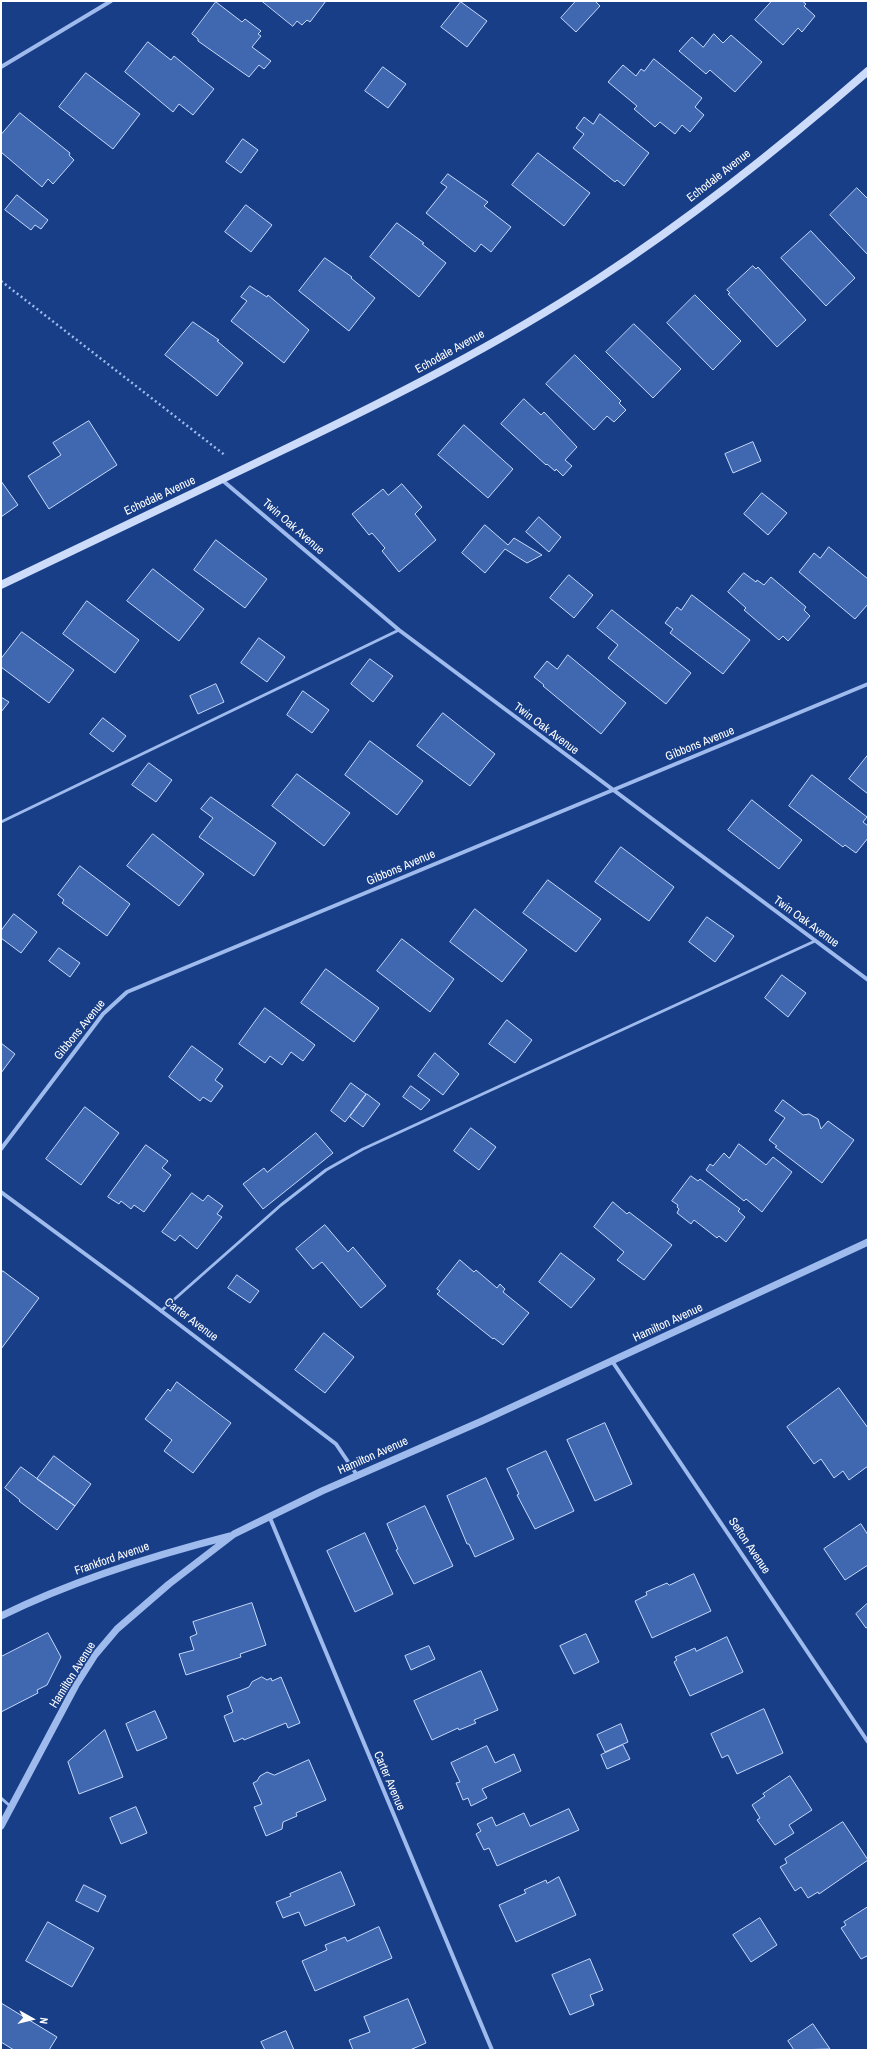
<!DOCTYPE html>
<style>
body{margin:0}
#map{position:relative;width:869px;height:2051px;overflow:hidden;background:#183e88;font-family:"Archivo Narrow",sans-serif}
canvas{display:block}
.frame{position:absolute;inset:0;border:2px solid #fff;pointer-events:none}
.north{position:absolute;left:12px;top:1999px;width:40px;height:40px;-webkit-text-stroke:3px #183e88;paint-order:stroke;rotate:98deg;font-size:11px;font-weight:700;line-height:16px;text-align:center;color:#fff}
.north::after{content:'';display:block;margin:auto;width:14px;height:18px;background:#fff;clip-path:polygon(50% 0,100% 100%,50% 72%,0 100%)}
</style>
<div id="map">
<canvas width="869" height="2051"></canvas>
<div class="frame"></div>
<div class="north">N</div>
</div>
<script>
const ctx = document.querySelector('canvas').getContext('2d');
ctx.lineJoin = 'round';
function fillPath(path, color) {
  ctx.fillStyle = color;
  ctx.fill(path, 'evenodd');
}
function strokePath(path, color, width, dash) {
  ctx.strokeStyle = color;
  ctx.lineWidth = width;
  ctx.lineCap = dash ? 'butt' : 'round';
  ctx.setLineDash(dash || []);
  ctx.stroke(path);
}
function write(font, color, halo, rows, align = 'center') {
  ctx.font = font + ' "Archivo Narrow",sans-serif';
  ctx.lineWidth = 3.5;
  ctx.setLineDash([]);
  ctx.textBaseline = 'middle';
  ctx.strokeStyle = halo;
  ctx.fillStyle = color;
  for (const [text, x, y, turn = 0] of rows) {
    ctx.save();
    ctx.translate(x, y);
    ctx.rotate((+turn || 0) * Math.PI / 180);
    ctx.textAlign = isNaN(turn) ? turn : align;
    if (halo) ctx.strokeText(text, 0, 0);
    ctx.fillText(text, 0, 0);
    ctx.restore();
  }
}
const building = new Path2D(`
 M 262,1 L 326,1 L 310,22 L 307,20 L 302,25 L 297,21 L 293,26 Z
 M 576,1 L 595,1 L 600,6 L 576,32 L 561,18 Z
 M 772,1 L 802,1 L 806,4 L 804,6 L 815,16 L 802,32 L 798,28 L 783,45 L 755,20 Z
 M 216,2 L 242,22 L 245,19 L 261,31 L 258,34 L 261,36 L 252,47 L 271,61 L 264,69 L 259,65 L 249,77 L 198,41 L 198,39 L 192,34 Z
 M 461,2 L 487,21 L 467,47 L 441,27 Z
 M 714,34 L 723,43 L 731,35 L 762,62 L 735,92 L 710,70 L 706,74 L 679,51 L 692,37 L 703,47 Z
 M 148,42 L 171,60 L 174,56 L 214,89 L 193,115 L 179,104 L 173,112 L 125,72 Z
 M 654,59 L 702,98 L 695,107 L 704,115 L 690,132 L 682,125 L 675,134 L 660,122 L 655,127 L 634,109 L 637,106 L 608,82 L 623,65 L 636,76 L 641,69 L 644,71 Z
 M 383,67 L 406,84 L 388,108 L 365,91 Z
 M 86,73 L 140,114 L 113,149 L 59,107 Z
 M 20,113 L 70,153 L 69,155 L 74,160 L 53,184 L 48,179 L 42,187 L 1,152 L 1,135 Z
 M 600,114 L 649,153 L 624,186 L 617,180 L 615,182 L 573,148 L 584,134 L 576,128 L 584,117 L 593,124 Z
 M 243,139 L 258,150 L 241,173 L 226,162 Z
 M 538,153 L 590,193 L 564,226 L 512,185 Z
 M 448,174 L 488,202 L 484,206 L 511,227 L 491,252 L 481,244 L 475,252 L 426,213 L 447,187 L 441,183 Z
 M 857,188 L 868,199 L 868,255 L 830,215 Z
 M 17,195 L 48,220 L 41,229 L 35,225 L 31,230 L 5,210 Z
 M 246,205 L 272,225 L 251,252 L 225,232 Z
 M 397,223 L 424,243 L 422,244 L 446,263 L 419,297 L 370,257 Z
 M 811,231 L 855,278 L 826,306 L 781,258 Z
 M 325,258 L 352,277 L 351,278 L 375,298 L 349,331 L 299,291 Z
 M 753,266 L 756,269 L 758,267 L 806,320 L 777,347 L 728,294 L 730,293 L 727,290 Z
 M 250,286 L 267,297 L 268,295 L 309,330 L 284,363 L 231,321 L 247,301 L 241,297 Z
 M 695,295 L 741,341 L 713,370 L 667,323 Z
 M 193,322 L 219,340 L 217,341 L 243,363 L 217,396 L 165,355 Z
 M 634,324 L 681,369 L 653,398 L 606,352 Z
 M 575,355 L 621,401 L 619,403 L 626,410 L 614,422 L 607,416 L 594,430 L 546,384 Z
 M 524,399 L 541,415 L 544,412 L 577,447 L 565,460 L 572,466 L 563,476 L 556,469 L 555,471 L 547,464 L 546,465 L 501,424 Z
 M 89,421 L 117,465 L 49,509 L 28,476 L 61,455 L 53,443 Z
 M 464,425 L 513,469 L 488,498 L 438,455 Z
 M 753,442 L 761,461 L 733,473 L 725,454 Z
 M 1,481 L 18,505 L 1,517 Z
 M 402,484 L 422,507 L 415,514 L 436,540 L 399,572 L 382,551 L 385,548 L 372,533 L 369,535 L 352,514 L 383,489 L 388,495 Z
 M 762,493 L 787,513 L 768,535 L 744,514 Z
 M 539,517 L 561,537 L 549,552 L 526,532 Z
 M 485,525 L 508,545 L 514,538 L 542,555 L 527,563 L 505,549 L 485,573 L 462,553 Z
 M 216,540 L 267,579 L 245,608 L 194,570 Z
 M 829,547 L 868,579 L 868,604 L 855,619 L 799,572 L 814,553 L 820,558 Z
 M 153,569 L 204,609 L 179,641 L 127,601 Z
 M 744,573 L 756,582 L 757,580 L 764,585 L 771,577 L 806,607 L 804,610 L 810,616 L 788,641 L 783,636 L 779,640 L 744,610 L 746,608 L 728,592 Z
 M 569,575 L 593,595 L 574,618 L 550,598 Z
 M 692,595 L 750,640 L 723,674 L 670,633 L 673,629 L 665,623 L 677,607 L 681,610 Z
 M 87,601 L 139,640 L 115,673 L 63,634 Z
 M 612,610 L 691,673 L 666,704 L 608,658 L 618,645 L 597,628 Z
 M 22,632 L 74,670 L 49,703 L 1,667 L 1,659 Z
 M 259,638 L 285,657 L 267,682 L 241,663 Z
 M 568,655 L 626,703 L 601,734 L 543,686 L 544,685 L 534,677 L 547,661 L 557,669 Z
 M 370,659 L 393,676 L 373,702 L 351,684 Z
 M 216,684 L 224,702 L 198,714 L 190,696 Z
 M 303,691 L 329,710 L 312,733 L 287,715 Z
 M 1,697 L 9,702 L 1,712 Z
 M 443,713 L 495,754 L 470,786 L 417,746 Z
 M 103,718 L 126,736 L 113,752 L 90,734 Z
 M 370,741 L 423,781 L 397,815 L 345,775 Z
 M 868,755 L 868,794 L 849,779 Z
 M 149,763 L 172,780 L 156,802 L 132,785 Z
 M 297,774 L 350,813 L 324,846 L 272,806 Z
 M 812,775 L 867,817 L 863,822 L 868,826 L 868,838 L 856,853 L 845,845 L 843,847 L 789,806 Z
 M 211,797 L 276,843 L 254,876 L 199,837 L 213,818 L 201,809 Z
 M 752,800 L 802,840 L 779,869 L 728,830 Z
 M 153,834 L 204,874 L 179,906 L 127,866 Z
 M 621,847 L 674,887 L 649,921 L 595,882 Z
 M 80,866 L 130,904 L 107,936 L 62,903 L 64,900 L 58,895 Z
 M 548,880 L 601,919 L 576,952 L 523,913 Z
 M 475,909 L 527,950 L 502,982 L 450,942 Z
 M 14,914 L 37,932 L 21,953 L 1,938 L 1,931 Z
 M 707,917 L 734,936 L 715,962 L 689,942 Z
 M 402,939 L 454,979 L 430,1012 L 377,971 Z
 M 59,948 L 80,963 L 70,977 L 49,961 Z
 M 326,969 L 379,1008 L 354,1042 L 301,1003 Z
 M 782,975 L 806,993 L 788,1017 L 765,998 Z
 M 265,1008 L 315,1045 L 303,1061 L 291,1052 L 282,1065 L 270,1056 L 265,1063 L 239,1044 Z
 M 507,1020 L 532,1040 L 515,1063 L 489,1044 Z
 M 1,1043 L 15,1054 L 1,1073 Z
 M 192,1046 L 223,1069 L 215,1080 L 223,1086 L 211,1102 L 203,1097 L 200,1101 L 169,1077 Z
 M 435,1053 L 459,1074 L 443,1095 L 418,1076 Z
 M 351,1083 L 366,1094 L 345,1122 L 331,1111 Z
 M 411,1086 L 430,1100 L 421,1110 L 403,1097 Z
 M 367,1094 L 380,1104 L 363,1127 L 350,1117 Z
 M 783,1100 L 803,1115 L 809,1114 L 818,1119 L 821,1129 L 828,1121 L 854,1140 L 822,1183 L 775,1147 L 777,1146 L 769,1140 L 785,1118 L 775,1111 Z
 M 85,1107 L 119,1133 L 81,1185 L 46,1159 Z
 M 471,1128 L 496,1147 L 479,1170 L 454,1151 Z
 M 316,1133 L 333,1153 L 263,1209 L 243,1184 L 264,1168 L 267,1172 Z
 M 739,1144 L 766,1165 L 773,1157 L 792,1172 L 762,1212 L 746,1199 L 744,1201 L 706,1170 L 710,1164 L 713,1166 L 724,1153 L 729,1158 Z
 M 146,1145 L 168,1161 L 162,1168 L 171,1175 L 144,1212 L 134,1205 L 131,1209 L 121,1201 L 119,1204 L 108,1197 Z
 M 691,1176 L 698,1181 L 700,1179 L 740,1209 L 738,1211 L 745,1217 L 726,1242 L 719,1236 L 717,1238 L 694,1220 L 691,1224 L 677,1213 L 679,1209 L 677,1207 L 678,1205 L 672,1201 Z
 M 192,1193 L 203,1201 L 208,1195 L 223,1206 L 217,1214 L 222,1217 L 197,1249 L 180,1235 L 175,1241 L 162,1232 Z
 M 613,1202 L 627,1214 L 629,1212 L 672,1245 L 644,1280 L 617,1260 L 624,1252 L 594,1227 Z
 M 325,1225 L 348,1252 L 353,1247 L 386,1286 L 361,1308 L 322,1262 L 313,1269 L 296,1249 Z
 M 561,1253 L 595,1279 L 571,1308 L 539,1282 Z
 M 460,1260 L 474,1272 L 476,1270 L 497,1288 L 500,1284 L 505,1289 L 503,1292 L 529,1313 L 503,1345 L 494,1338 L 493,1339 L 437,1294 L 440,1291 L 437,1289 Z
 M 3,1271 L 39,1298 L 1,1349 L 1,1274 Z
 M 237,1275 L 259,1291 L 250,1303 L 228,1288 Z
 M 324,1333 L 354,1357 L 325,1393 L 295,1370 Z
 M 177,1382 L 231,1423 L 193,1473 L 164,1451 L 172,1440 L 145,1419 L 168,1389 L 170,1391 Z
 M 839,1388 L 868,1428 L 868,1466 L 849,1480 L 843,1471 L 834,1478 L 821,1459 L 814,1464 L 787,1427 Z
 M 605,1423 L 632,1484 L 595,1501 L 567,1440 Z
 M 546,1451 L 574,1511 L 535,1529 L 517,1495 L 519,1494 L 507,1469 Z
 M 54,1456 L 91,1484 L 75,1506 L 37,1479 Z
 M 21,1467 L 75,1506 L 57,1530 L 19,1501 L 20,1500 L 5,1488 Z
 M 486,1478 L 514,1539 L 475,1557 L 469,1544 L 467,1544 L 447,1496 Z
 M 425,1506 L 453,1566 L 414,1584 L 396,1550 L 398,1549 L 387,1524 Z
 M 861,1524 L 868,1535 L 868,1565 L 845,1580 L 824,1549 Z
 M 365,1533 L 393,1594 L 355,1612 L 327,1551 Z
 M 694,1574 L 711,1611 L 652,1638 L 635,1601 L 647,1595 L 646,1592 L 667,1583 L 669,1585 Z
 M 252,1603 L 266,1645 L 240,1654 L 241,1657 L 186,1675 L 179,1654 L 194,1650 L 190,1637 L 197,1634 L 193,1622 Z
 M 868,1603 L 868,1627 L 866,1628 L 856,1614 Z
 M 48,1633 L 61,1657 L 47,1685 L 37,1690 L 38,1693 L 1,1712 L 1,1657 Z
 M 586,1634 L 599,1662 L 574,1674 L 560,1646 Z
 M 727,1637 L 743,1672 L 690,1696 L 674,1662 L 677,1660 L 675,1657 L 695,1648 L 696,1651 Z
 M 429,1646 L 435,1659 L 411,1670 L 405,1656 Z
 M 481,1671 L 498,1710 L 474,1720 L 476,1723 L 459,1730 L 458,1728 L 432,1740 L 414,1701 Z
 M 262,1677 L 267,1680 L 271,1678 L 272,1681 L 281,1677 L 300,1723 L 288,1728 L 286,1723 L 244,1740 L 243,1738 L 234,1742 L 224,1716 L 233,1712 L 227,1696 L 249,1687 L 252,1682 Z
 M 764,1709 L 783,1753 L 737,1774 L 728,1755 L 722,1758 L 711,1734 Z
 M 155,1711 L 167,1738 L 137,1751 L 126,1724 Z
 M 621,1724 L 628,1742 L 605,1752 L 597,1735 Z
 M 105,1730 L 123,1777 L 79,1794 L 68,1762 Z
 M 623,1745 L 630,1759 L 607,1769 L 601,1755 Z
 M 487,1746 L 495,1763 L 514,1754 L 521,1771 L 482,1789 L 487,1798 L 471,1806 L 468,1798 L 463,1800 L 456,1783 L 460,1782 L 451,1763 Z
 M 309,1760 L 326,1800 L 296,1813 L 297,1816 L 283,1822 L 282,1829 L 266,1836 L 254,1807 L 262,1804 L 253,1783 L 257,1781 L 260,1776 L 267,1772 L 274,1775 Z
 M 790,1776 L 812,1810 L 789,1825 L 794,1833 L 775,1845 L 757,1820 L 760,1818 L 752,1805 L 765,1796 L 763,1794 Z
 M 136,1807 L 147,1833 L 121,1844 L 110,1818 Z
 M 569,1809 L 579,1830 L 497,1866 L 489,1848 L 484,1850 L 476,1834 L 481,1831 L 477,1824 L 492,1817 L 496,1826 L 524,1813 L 530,1826 Z
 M 843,1822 L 868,1860 L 819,1894 L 818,1892 L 808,1898 L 801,1887 L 795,1891 L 780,1867 L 787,1863 L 785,1859 Z
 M 341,1872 L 355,1905 L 305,1926 L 299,1912 L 283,1918 L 276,1902 L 291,1896 L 290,1894 Z
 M 559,1877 L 576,1915 L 516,1942 L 499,1905 L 526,1893 L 524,1890 L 546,1880 L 547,1883 Z
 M 84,1885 L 106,1896 L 98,1912 L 76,1901 Z
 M 868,1907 L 868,1958 L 867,1956 L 861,1959 L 841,1928 L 846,1925 L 844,1922 Z
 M 760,1918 L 777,1945 L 751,1962 L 733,1935 Z
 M 48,1922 L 94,1948 L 72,1987 L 26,1961 Z
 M 379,1927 L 392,1958 L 315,1991 L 302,1961 L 327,1950 L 325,1945 L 345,1937 L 347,1941 Z
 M 590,1959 L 603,1990 L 590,1995 L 594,2005 L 570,2015 L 552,1975 Z
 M 408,1999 L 426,2043 L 410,2050 L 353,2050 L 349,2040 L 370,2032 L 364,2017 Z
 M 1,2003 L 57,2037 L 49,2050 L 14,2050 L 1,2042 Z
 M 813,2024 L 830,2049 L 794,2050 L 788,2041 Z
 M 286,2031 L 294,2050 L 265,2050 L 261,2042 Z`);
fillPath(building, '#4068b1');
strokePath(building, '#c5d8fa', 1);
strokePath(new Path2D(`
 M 1,281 L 226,456`), '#9fbbed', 2.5, [2, 3]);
strokePath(new Path2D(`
 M 1,822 L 399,630
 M 161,1311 L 281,1205 L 326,1170 L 363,1149 L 815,941
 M 1,1798 L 10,1806`), '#9fbbed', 3);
strokePath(new Path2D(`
 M 1,67 L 111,1
 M 222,480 L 399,630 L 868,980
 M 1,1149 L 103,1014 L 127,992 L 868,684
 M 1,1192 L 130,1287 L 336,1444 L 357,1475
 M 612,1361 L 868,1742
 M 270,1518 L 492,2050`), '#9fbbed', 4);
strokePath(new Path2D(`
 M 1,1616 C 74,1580 151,1556 230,1536
 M 1,1826 L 76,1685 L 95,1655 L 117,1629 L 169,1584 L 234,1534 L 322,1491 L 482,1421 L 868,1242`), '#9fbbed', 7);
strokePath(new Path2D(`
 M 1,585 C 94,540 188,496 281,451 C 390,399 497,345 598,279 C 693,217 783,145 868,71`), '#ccdbfa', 8);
write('12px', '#fff', '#183e88', [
 ["Echodale Avenue",719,176,-38],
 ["Echodale Avenue",450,352,-29],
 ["Echodale Avenue",160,496,-25],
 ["Twin Oak Avenue",293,527,41],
 ["Twin Oak Avenue",546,729,37],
 ["Gibbons Avenue",700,744,-22],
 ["Gibbons Avenue",401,868,-23],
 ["Twin Oak Avenue",806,922,36],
 ["Gibbons Avenue",80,1030,-51],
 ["Carter Avenue",191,1320,37],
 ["Hamilton Avenue",668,1323,-25],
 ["Hamilton Avenue",373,1456,-24],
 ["Sefton Avenue",749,1546,56],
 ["Frankford Avenue",112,1559,-19],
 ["Hamilton Avenue",73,1675,-58],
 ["Carter Avenue",389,1781,67]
]);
</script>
